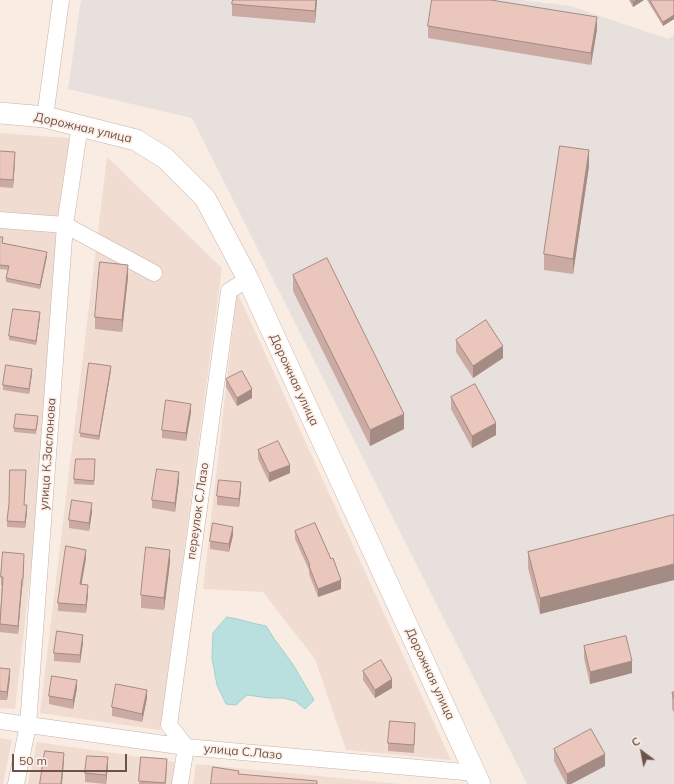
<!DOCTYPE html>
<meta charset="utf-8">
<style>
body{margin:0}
#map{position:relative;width:674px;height:784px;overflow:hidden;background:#f9ece2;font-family:Mulish,sans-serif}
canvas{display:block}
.north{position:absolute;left:622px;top:732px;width:40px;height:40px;-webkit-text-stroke:3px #fdf0e7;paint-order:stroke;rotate:328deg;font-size:11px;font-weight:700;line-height:16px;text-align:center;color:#6d514b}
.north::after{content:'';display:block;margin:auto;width:14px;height:18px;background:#6d514b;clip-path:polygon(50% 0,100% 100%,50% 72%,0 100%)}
.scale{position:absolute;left:12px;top:754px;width:115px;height:18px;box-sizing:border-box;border:2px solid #6d514b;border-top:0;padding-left:5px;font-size:12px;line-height:14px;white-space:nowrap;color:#6d514b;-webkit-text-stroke:3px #fdf0e7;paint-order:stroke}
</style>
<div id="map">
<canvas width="674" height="784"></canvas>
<div class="north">С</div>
<div class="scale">50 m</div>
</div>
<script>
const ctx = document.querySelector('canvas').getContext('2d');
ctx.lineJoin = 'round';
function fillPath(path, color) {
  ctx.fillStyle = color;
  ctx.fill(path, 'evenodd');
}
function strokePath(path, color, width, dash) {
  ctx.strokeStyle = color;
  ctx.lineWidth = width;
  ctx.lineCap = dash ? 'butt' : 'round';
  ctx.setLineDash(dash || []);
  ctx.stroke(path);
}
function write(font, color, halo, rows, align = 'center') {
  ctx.font = font + ' Mulish,sans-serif';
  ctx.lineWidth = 3.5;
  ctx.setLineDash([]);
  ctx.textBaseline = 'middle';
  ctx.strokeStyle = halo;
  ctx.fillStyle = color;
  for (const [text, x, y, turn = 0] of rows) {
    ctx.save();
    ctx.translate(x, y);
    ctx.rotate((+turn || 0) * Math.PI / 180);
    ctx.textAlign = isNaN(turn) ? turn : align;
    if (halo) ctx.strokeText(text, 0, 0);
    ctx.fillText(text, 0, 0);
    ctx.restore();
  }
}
fillPath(new Path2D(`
 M 0,133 L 80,139 L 15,709 L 0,708 Z
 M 107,157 L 222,268 L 160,730 L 40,713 Z
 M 237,292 L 451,760 L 346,750 L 315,659 L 263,592 L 203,589 Z
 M 0,738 L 12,740 L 3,784 L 0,784 Z
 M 37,742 L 175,762 L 172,784 L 28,784 Z
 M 196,764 L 400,784 L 193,784 Z`), '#f0dcd1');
fillPath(new Path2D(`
 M 81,0 L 521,0 L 570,6 L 668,39 L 674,35 L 674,784 L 527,784 L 192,118 L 68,89 Z`), '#e8e0dc');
const water = new Path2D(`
 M 227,617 C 241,619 253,624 266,626 L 275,640 L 292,663 L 314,700 L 305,709 L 295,701 L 283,698 L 269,698 L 247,695 L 236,705 L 226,704 L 217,685 L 212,658 L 213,633 Z`);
fillPath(water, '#b9e0de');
strokePath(water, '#a0d0cf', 1);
const minor = new Path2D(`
 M 45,117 L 61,0
 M 0,220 L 65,225 L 154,273
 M 0,721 L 186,747 L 475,773
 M 16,784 L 28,725 L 65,225 L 80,125
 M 180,784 L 186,747 L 169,725 L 229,291 L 248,279`);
const tertiary = new Path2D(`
 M 0,113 L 45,117 L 136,140 L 165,158 L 205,198 L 248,279 L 480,784`);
strokePath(minor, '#c8b2aa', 17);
strokePath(tertiary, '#c8b2aa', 22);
strokePath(minor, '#fff', 16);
strokePath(tertiary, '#fff', 21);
fillPath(new Path2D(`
 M 317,0 L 315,23 L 232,16 L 232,4 Z
 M 629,0 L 644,0 L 633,7 Z
 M 647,0 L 674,0 L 674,19 L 663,26 Z
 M 428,26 L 597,29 L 591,65 L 428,38 Z
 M 0,151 L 15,160 L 13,188 L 0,187 Z
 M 589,166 L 573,274 L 544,270 L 544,254 Z
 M 0,237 L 3,243 L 47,256 L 40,289 L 6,282 L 6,278 L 8,270 L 0,269 Z
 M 293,275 L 404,429 L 370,446 L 293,291 Z
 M 128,277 L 122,332 L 95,329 L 95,317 Z
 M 40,316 L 36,345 L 9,340 L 9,336 Z
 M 456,340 L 503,358 L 473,378 L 456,352 Z
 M 111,370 L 99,440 L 80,437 L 80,433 Z
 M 32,373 L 29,394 L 3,390 L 3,385 Z
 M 226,379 L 252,398 L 237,406 L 226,387 Z
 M 451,397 L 496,435 L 472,448 L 451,409 Z
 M 191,412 L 186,441 L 162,438 L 162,430 Z
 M 38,420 L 36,434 L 14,432 L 14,428 Z
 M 258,450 L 290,473 L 269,482 L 258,459 Z
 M 95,464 L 94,485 L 74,484 L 74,479 Z
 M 26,477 L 24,505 L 27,512 L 25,528 L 7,527 L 7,521 Z
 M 179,480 L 175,512 L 152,508 L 152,500 Z
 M 241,490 L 239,507 L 217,505 L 217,496 Z
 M 92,512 L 89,531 L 69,528 L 69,520 Z
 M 674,515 L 674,580 L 540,614 L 528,568 L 528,552 Z
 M 295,531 L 331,559 L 341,589 L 318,597 L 309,574 L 309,570 L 295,539 Z
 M 233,535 L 229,552 L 210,549 L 210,541 Z
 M 86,558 L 81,585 L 88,594 L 86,613 L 58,611 L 58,603 Z
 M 24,562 L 23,587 L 22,587 L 18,634 L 0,632 L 0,616 L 2,585 L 1,585 L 1,577 Z
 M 170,562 L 164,610 L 141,608 L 141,595 Z
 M 83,643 L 80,663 L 54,661 L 54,653 Z
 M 584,646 L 632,673 L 590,684 L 584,658 Z
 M 0,668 L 10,677 L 7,700 L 0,700 Z
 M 363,671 L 392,688 L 375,698 L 363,680 Z
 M 77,688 L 73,709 L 49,704 L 49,696 Z
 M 674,692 L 674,713 L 672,709 L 672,693 Z
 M 147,698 L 142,722 L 112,716 L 112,707 Z
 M 415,731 L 414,753 L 388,751 L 388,743 Z
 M 554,749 L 605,766 L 571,784 L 566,784 L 554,761 Z
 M 141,757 L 167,768 L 166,784 L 139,784 Z
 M 108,765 L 106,784 L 85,782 L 85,773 Z`), '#caaaa2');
fillPath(new Path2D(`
 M 316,0 L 317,0 L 315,23 L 315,11 Z
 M 637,0 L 644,0 L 633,7 L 633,2 Z
 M 674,15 L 674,19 L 663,26 L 663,22 Z
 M 597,17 L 597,29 L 591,65 L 591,53 Z
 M 589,150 L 589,166 L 573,274 L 573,259 Z
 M 15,152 L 15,160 L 13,188 L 13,180 Z
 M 47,252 L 47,256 L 40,289 L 40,285 Z
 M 128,265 L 128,277 L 122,332 L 122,320 Z
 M 40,312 L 40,316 L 36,345 L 36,341 Z
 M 503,346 L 503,358 L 473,378 L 473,366 Z
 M 111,366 L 111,370 L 99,440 L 99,436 Z
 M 32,369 L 32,373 L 29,394 L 29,389 Z
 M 252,389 L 252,398 L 237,406 L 237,398 Z
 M 191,404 L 191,412 L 186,441 L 186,433 Z
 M 404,414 L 404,429 L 370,446 L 370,430 Z
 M 496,423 L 496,435 L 472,448 L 472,436 Z
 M 290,465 L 290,473 L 269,482 L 269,473 Z
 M 179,472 L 179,480 L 175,512 L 175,503 Z
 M 241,482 L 241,490 L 239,507 L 239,499 Z
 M 92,503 L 92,512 L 89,531 L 89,523 Z
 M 27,505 L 27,512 L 25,528 L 25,522 Z
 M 233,527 L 233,535 L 229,552 L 229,544 Z
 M 86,550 L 86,558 L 80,593 L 80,584 Z
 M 170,550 L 170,562 L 164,610 L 164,598 Z
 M 674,564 L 674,580 L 540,614 L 540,598 Z
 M 22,579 L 22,587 L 18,634 L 18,626 Z
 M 341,580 L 341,589 L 318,597 L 318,589 Z
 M 88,585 L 88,594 L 86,613 L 86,605 Z
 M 83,635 L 83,643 L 80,663 L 80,655 Z
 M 632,661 L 632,673 L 590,684 L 590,672 Z
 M 10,669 L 10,677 L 7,700 L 7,692 Z
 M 392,679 L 392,688 L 375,698 L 375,690 Z
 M 77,680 L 77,688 L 73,709 L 73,700 Z
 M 147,690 L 147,698 L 142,722 L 142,714 Z
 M 64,753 L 64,761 L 62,784 L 61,784 Z
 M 605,754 L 605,766 L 571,784 L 567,784 L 567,774 Z
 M 108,757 L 108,765 L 106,784 L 106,775 Z`), '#a48b84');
const building = new Path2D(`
 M 233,0 L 316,0 L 315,11 L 232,4 Z
 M 432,0 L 491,0 L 597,17 L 591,53 L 428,26 Z
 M 632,0 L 637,0 L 633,2 Z
 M 650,0 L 674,0 L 674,15 L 663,22 Z
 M 560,146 L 589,150 L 573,259 L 544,254 Z
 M 0,151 L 15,152 L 13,180 L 0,179 Z
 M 0,237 L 3,237 L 2,243 L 47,252 L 40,285 L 6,278 L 9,266 L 0,265 Z
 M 327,258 L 404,414 L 370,430 L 293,275 Z
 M 100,262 L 128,265 L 122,320 L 95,317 Z
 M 13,309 L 40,312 L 36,341 L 9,336 Z
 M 486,320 L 503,346 L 473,366 L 456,340 Z
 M 89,363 L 111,366 L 99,436 L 80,433 Z
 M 6,365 L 32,369 L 29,389 L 3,385 Z
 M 242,371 L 252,389 L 237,398 L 226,379 Z
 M 475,384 L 496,423 L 472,436 L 451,397 Z
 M 166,400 L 191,404 L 186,433 L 162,430 Z
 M 16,414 L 38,416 L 36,430 L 14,428 Z
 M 278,441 L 290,465 L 269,473 L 258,450 Z
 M 76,459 L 95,459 L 94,481 L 74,479 Z
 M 157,469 L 179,472 L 175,503 L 152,500 Z
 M 10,470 L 26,470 L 24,505 L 27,505 L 25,522 L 7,521 L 9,504 Z
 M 219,480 L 241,482 L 239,499 L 217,496 Z
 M 72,500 L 92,503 L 89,523 L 69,520 Z
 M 674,515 L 674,564 L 540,598 L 528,552 Z
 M 213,523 L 233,527 L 229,544 L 210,541 Z
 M 315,523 L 331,559 L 333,558 L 341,580 L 318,589 L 309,566 L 310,565 L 295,531 Z
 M 66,546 L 86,550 L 80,584 L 88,585 L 86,605 L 58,603 Z
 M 146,547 L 170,550 L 164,598 L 141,595 Z
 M 3,552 L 24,554 L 23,579 L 22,579 L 18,626 L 0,624 L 3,577 L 1,577 Z
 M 57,631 L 83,635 L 80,655 L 54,653 Z
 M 626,636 L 632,661 L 590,672 L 584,646 Z
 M 381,660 L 392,679 L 375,690 L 363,671 Z
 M 0,668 L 10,669 L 7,692 L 0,691 Z
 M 52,676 L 77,680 L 73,700 L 49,696 Z
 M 116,684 L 147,690 L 142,714 L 112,707 Z
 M 674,692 L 674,698 L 672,693 Z
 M 390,721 L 415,723 L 414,745 L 388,743 Z
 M 591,729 L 605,754 L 567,774 L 554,749 Z
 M 45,751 L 64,753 L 61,784 L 40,784 Z
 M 87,756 L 108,757 L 106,775 L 85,773 Z
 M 141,757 L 167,759 L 165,783 L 139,781 Z
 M 213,767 L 239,771 L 238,774 L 317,781 L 317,784 L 211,784 Z`);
fillPath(building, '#ebc6bc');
strokePath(building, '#a48b84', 1);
write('12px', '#6d514b', '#fdf0e7', [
 ["Дорожная улица",83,128,13],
 ["Дорожная улица",294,380,65],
 ["улица К.Заслонова",48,454,-86],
 ["переулок С.Лазо",198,511,-82],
 ["Дорожная улица",430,674,65],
 ["улица С.Лазо",243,752,5]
]);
</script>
